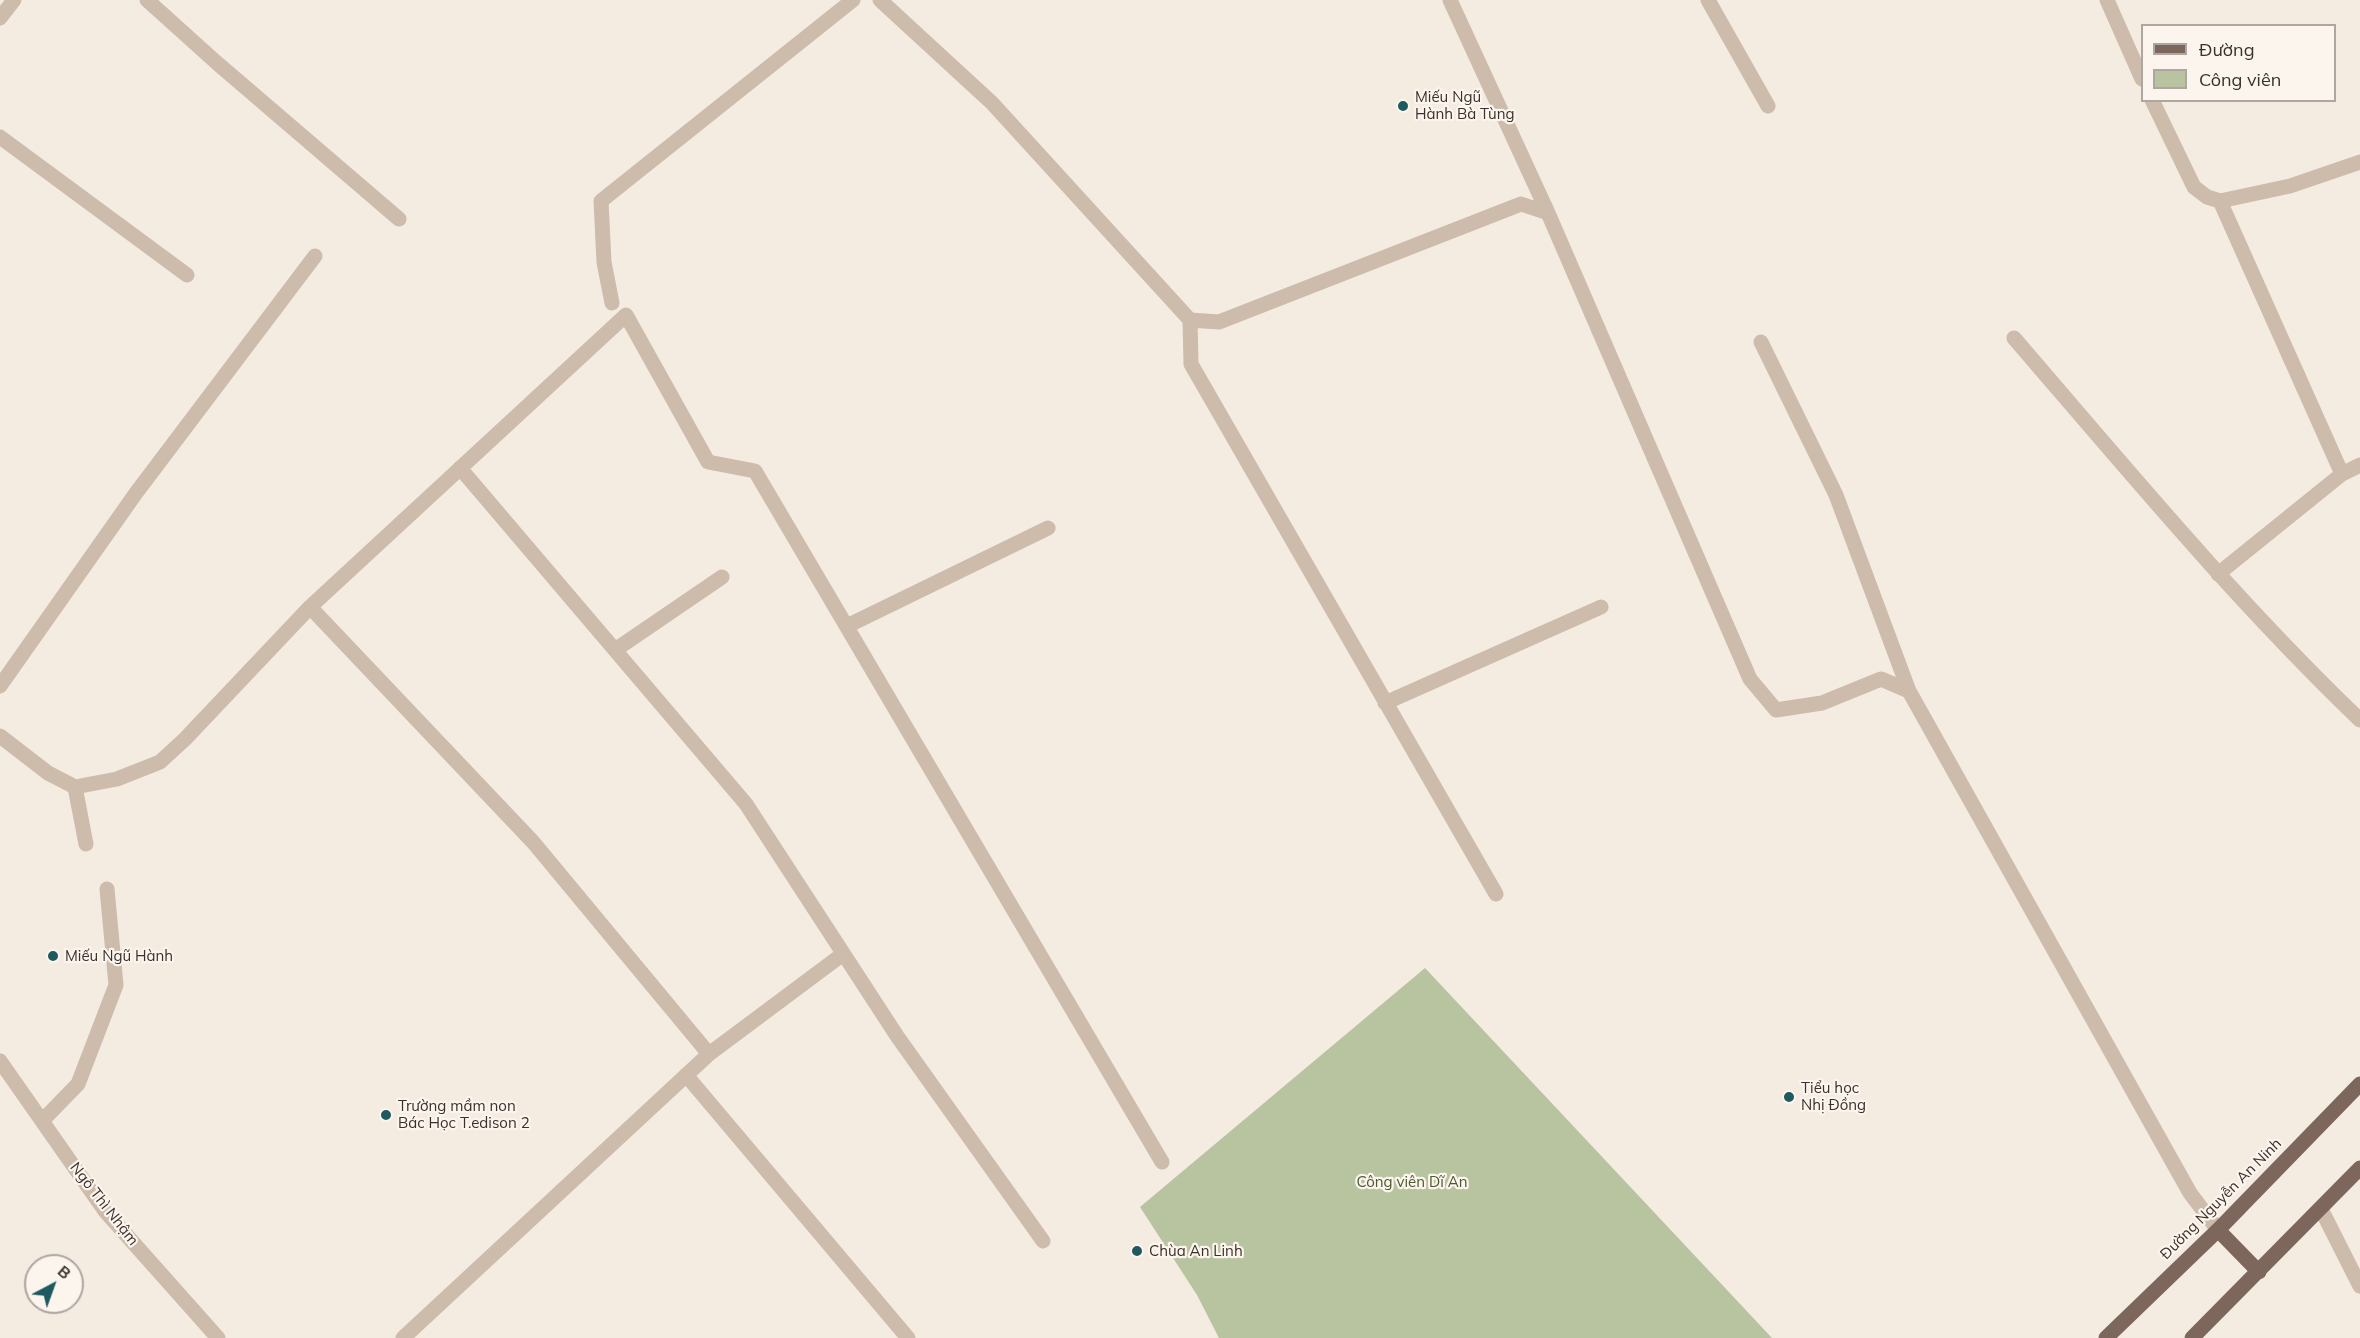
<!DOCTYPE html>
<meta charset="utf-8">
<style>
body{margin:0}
#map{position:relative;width:2360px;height:1338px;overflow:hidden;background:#f4ebe1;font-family:Mulish,sans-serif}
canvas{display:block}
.legend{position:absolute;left:2141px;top:24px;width:195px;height:78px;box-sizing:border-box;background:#fbf5ee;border:2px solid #aea6a0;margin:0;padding:8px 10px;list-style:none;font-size:18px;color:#3b302b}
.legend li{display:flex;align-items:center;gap:12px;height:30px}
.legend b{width:30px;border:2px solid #aea6a0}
.north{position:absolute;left:24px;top:1254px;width:60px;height:60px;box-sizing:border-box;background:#fbf5ee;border:2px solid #aea6a0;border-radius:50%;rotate:41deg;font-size:16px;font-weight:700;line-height:24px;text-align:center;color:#3b302b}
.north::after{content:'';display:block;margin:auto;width:21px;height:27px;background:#1f5a5e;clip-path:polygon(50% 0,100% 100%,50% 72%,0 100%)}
</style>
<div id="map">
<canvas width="2360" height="1338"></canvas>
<ul class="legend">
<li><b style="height:8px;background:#7d675c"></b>Đường</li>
<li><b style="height:16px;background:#b8c4a0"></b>Công viên</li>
</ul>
<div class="north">B</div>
</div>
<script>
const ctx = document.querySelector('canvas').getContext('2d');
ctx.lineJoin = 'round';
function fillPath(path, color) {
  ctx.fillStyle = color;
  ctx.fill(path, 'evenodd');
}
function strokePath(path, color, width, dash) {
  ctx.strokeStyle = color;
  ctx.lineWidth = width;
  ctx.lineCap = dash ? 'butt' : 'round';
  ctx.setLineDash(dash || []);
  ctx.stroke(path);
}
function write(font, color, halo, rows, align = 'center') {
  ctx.font = font + ' Mulish,sans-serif';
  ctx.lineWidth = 4.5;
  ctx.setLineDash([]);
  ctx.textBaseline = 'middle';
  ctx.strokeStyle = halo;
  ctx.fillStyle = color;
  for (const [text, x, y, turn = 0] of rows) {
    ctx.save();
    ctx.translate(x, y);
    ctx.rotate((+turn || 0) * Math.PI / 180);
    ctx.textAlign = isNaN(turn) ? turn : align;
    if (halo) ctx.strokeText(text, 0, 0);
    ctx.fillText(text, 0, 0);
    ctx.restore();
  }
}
fillPath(new Path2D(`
 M 1425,968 L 1772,1338 L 1219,1338 L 1197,1295 L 1140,1207 Z`), '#b8c4a0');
strokePath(new Path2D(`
 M 147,0 L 217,63 L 399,219
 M 880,0 L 992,103 L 1190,320 L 1219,322 L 1521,204 L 1548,213 L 1750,679 L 1776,710 L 1822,703 L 1881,679 L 1909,691 L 2190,1193 L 2218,1230
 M 1450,0 L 1548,213
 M 1708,0 L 1768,106
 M 2107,0 L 2142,79
 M 0,18 L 14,0
 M 2152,100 L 2194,187 L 2207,197 L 2220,201 L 2290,186 L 2360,162
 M 0,137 L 187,275
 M 2220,201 L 2342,474
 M 612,303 L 604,262 L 601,201 L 853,0
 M 1190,320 L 1191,364 L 1496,894
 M 2014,338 C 2126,468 2236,601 2360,720
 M 1761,342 L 1836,495 L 1909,691
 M 460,468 L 746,804 L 897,1036 L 1043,1241
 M 2218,574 L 2342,474 L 2360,465
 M 310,607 L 533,842 L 709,1054
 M 847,626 L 1048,528
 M 615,650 L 722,577
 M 0,686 L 136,493 L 315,256
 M 1385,703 L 1601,607
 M 0,736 L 48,773 L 75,787 L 117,779 L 160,762 L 185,739 L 310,607 L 626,315 L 708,462 L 755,471 L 1162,1162
 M 75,787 L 86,844
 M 0,1061 L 105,1211 L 218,1338
 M 686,1075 L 908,1338
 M 42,1121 L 78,1084 L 116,985 L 107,889
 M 2321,1209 L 2360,1286
 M 403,1338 L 709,1054 L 843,954`), '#cdbbac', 15);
strokePath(new Path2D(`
 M 2218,1230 L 2259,1272
 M 2106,1338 L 2218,1230 L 2360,1084
 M 2192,1338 L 2360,1168`), '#7d675c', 15);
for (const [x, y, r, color] of [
 [1403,106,6,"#1f5a5e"],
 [53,956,6,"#1f5a5e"],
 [1789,1097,6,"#1f5a5e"],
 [386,1115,6,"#1f5a5e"],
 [1137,1251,6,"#1f5a5e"]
]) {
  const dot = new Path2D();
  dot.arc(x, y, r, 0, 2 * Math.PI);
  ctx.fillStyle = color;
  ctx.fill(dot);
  strokePath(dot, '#fbf5ee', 2);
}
write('15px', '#3b302b', '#fbf5ee', [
 ["Miếu Ngũ",1415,97],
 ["Hành Bà Tùng",1415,114],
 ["Miếu Ngũ Hành",65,956],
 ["Tiểu học",1801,1088],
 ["Nhị Đồng",1801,1105],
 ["Trường mầm non",398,1106],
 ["Bác Học T.edison 2",398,1123],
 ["Chùa An Linh",1149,1251]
], 'left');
write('15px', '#4a5a2e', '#fbf5ee', [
 ["Công viên Dĩ An",1412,1182]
]);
write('15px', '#3b302b', '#fbf5ee', [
 ["Đường Nguyễn An Ninh",2221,1199,-45],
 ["Ngô Thì Nhậm",104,1204,52]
]);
</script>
